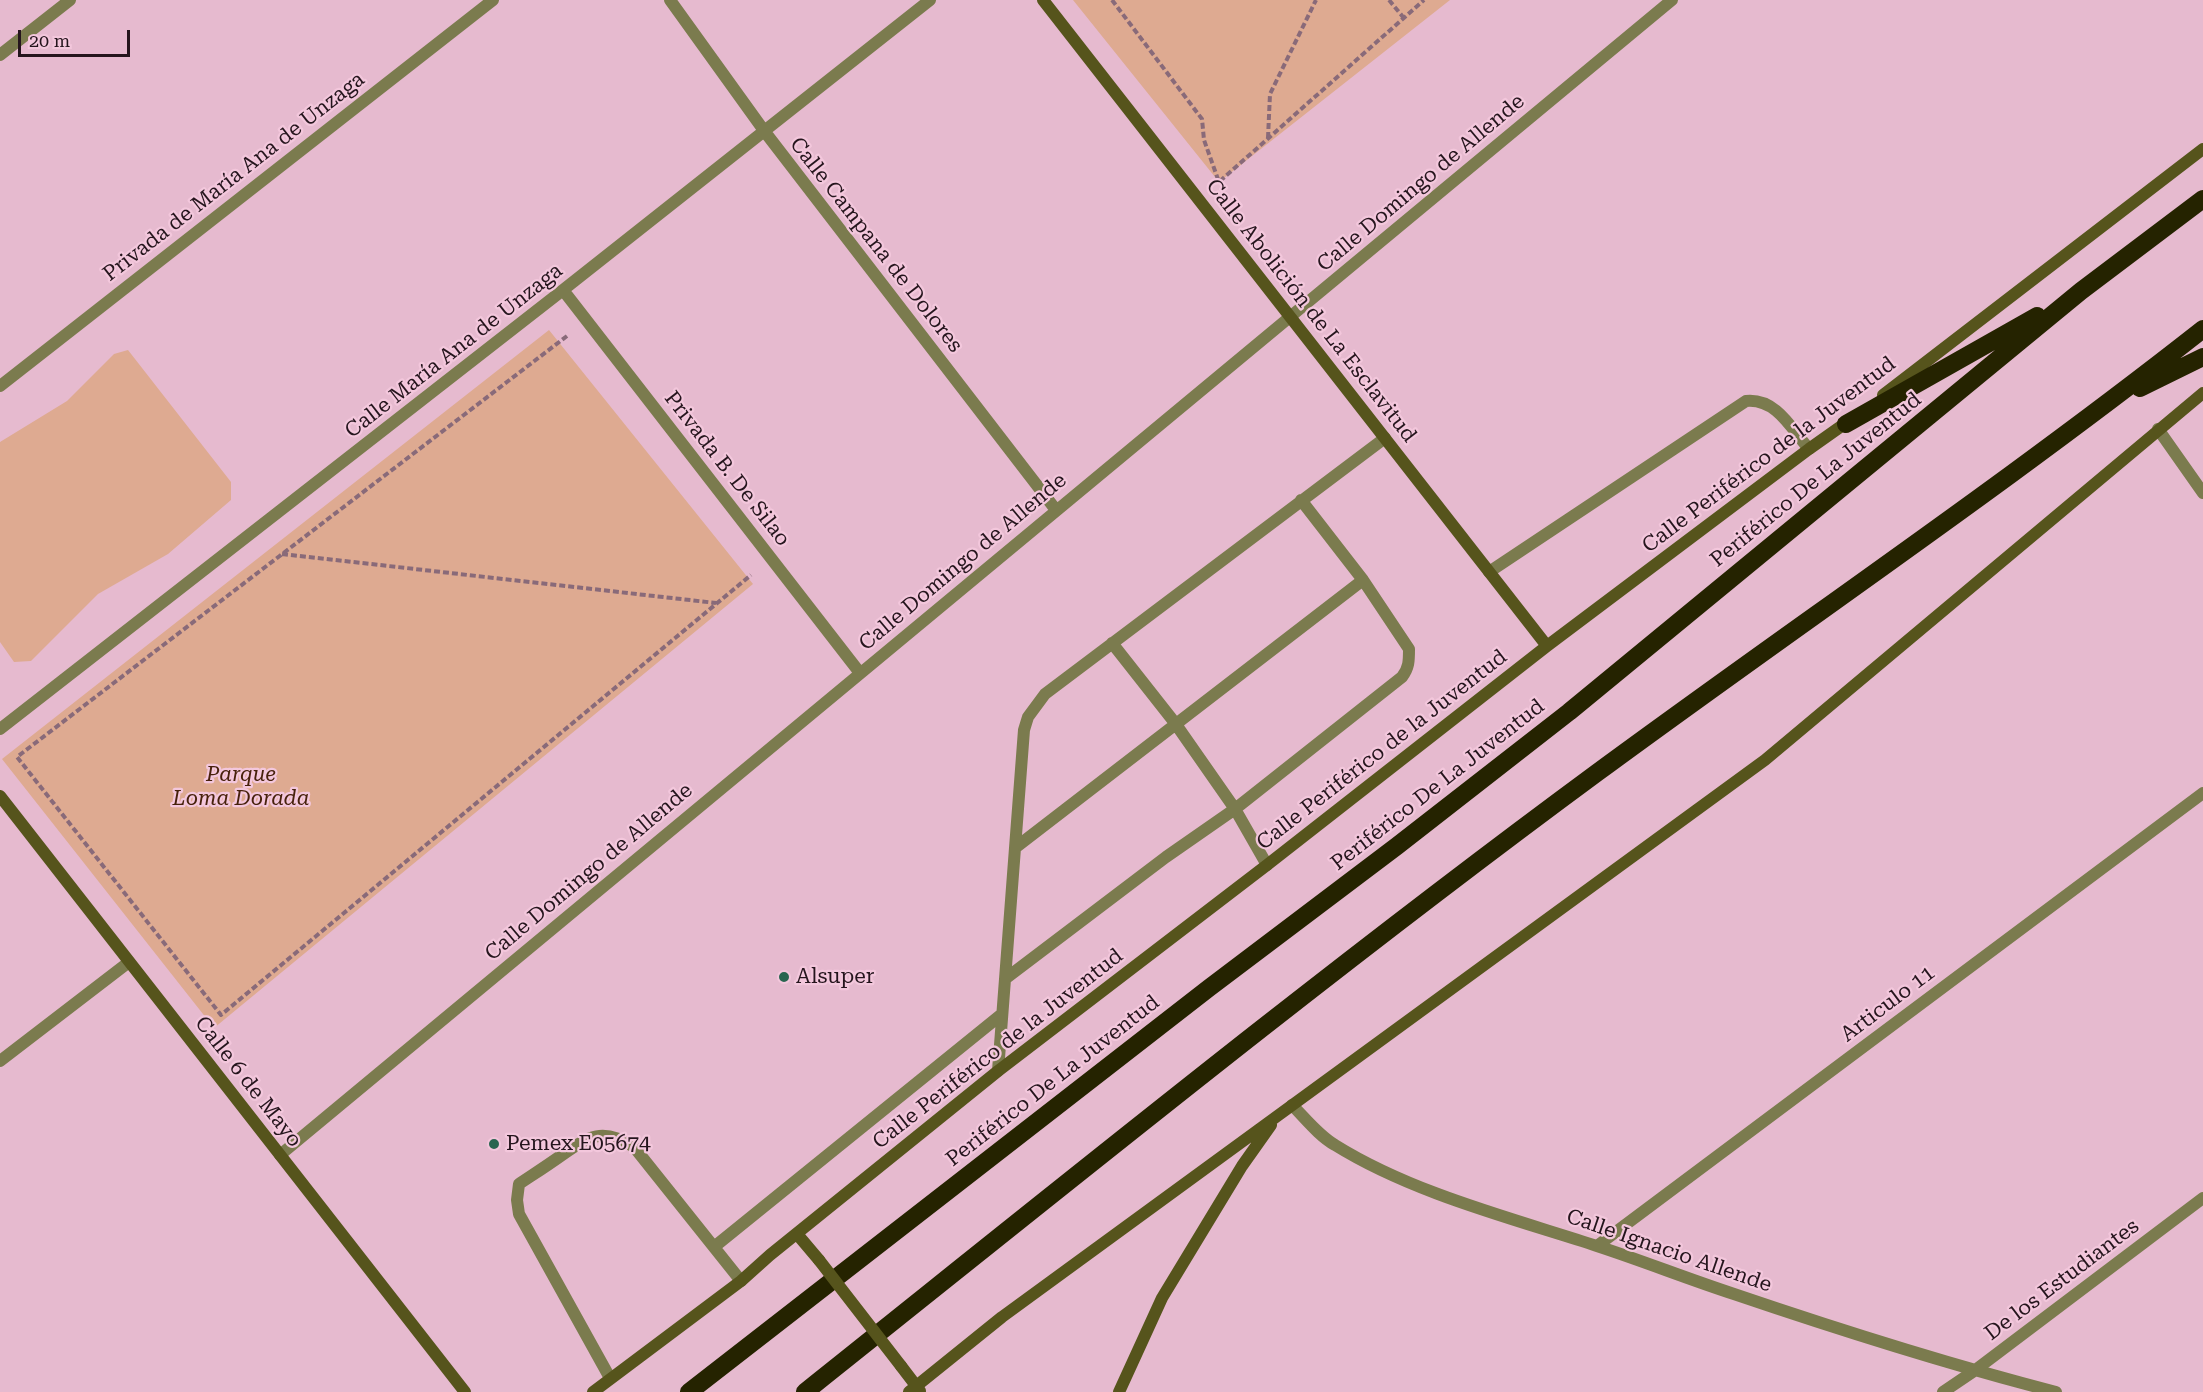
<!DOCTYPE html>
<meta charset="utf-8">
<style>
body{margin:0}
#map{position:relative;width:2203px;height:1392px;overflow:hidden;background:#e6bacf;font-family:"Roboto Serif",serif}
canvas{display:block}
.scale{position:absolute;left:18px;top:30px;width:112px;height:27px;box-sizing:border-box;border:3px solid #25151d;border-top:0;padding-left:8px;font-size:18px;line-height:21px;white-space:nowrap;color:#25151d;-webkit-text-stroke:4px #f3c7dc;paint-order:stroke}
</style>
<div id="map">
<canvas width="2203" height="1392"></canvas>
<div class="scale">20 m</div>
</div>
<script>
const ctx = document.querySelector('canvas').getContext('2d');
ctx.lineJoin = 'round';
function fillPath(path, color) {
  ctx.fillStyle = color;
  ctx.fill(path, 'evenodd');
}
function strokePath(path, color, width, dash) {
  ctx.strokeStyle = color;
  ctx.lineWidth = width;
  ctx.lineCap = dash ? 'butt' : 'round';
  ctx.setLineDash(dash || []);
  ctx.stroke(path);
}
function write(font, color, halo, rows, align = 'center') {
  ctx.font = font + ' "Roboto Serif",serif';
  ctx.lineWidth = 4.5;
  ctx.setLineDash([]);
  ctx.textBaseline = 'middle';
  ctx.strokeStyle = halo;
  ctx.fillStyle = color;
  for (const [text, x, y, turn = 0] of rows) {
    ctx.save();
    ctx.translate(x, y);
    ctx.rotate((+turn || 0) * Math.PI / 180);
    ctx.textAlign = isNaN(turn) ? turn : align;
    if (halo) ctx.strokeText(text, 0, 0);
    ctx.fillText(text, 0, 0);
    ctx.restore();
  }
}
fillPath(new Path2D(`
 M 1073,0 L 1450,0 L 1219,182 Z
 M 549,330 L 753,584 L 214,1028 L 2,759 Z
 M 128,350 L 231,482 L 231,500 L 168,554 L 98,594 L 31,661 L 14,662 L 0,642 L 0,442 L 67,401 L 114,354 Z`), '#deaa91');
strokePath(new Path2D(`
 M 1112,0 L 1202,119 L 1204,140 L 1219,182 L 1424,0
 M 1389,0 L 1403,17
 M 1268,138 L 1270,94 L 1316,0
 M 567,336 L 17,757 L 221,1015 L 751,575
 M 282,554 L 716,603`), '#896a79', 4, [6, 3]);
strokePath(new Path2D(`
 M 1112,643 L 1175,723 L 1235,809 L 1267,865
 M 1015,848 L 1363,580
 M 1005,979 L 1166,857 L 1235,809 L 1402,677 C 1409,668 1409,661 1409,649 L 1363,580 L 1301,500
 M 998,1071 L 1024,730 L 1028,717 L 1045,694 L 1385,438
 M 714,1247 L 1002,1014
 M 610,1378 L 519,1214 L 517,1200 L 519,1184 C 534,1174 548,1165 562,1155 C 589,1136 603,1127 634,1147 L 741,1281`), '#7b7b4e', 12);
strokePath(new Path2D(`
 M 670,0 L 765,132 L 1056,510
 M 0,55 L 70,0
 M 563,290 L 860,673
 M 0,386 L 493,0
 M 2158,429 L 2203,493
 M 1489,572 L 1746,401 C 1776,398 1791,428 1809,449
 M 0,729 L 563,290 L 930,0
 M 0,1061 L 129,962
 M 1292,1105 C 1305,1118 1319,1136 1335,1145 C 1412,1193 1511,1218 1597,1246 C 1643,1261 1688,1279 1734,1294 C 1840,1330 1947,1364 2056,1392
 M 280,1155 L 1672,0
 M 1597,1246 L 2203,793
 M 1943,1392 L 1974,1371 L 2203,1198`), '#7b7b4e', 12);
strokePath(new Path2D(`
 M 1043,0 L 1547,646
 M 1883,395 L 2203,149
 M 0,796 L 465,1392
 M 797,1234 L 819,1260
 M 901,1366 L 920,1391
 M 593,1392 L 741,1281 L 770,1255 L 998,1071 L 1267,865 L 1547,646 L 1809,449 L 1850,420
 M 909,1392 L 1002,1317 L 1765,760 L 2203,393
 M 1119,1392 L 1162,1298 L 1242,1166 L 1271,1125`), '#56541c', 12);
strokePath(new Path2D(`
 M 2140,388 L 2203,357
 M 1846,424 L 2037,316
 M 689,1392 L 1209,988 L 1397,846 L 1569,712 L 2081,291 L 2203,199
 M 805,1392 C 1067,1183 1328,971 1598,772 C 1799,624 2006,484 2203,329`), '#252300', 18);
strokePath(new Path2D(`
 M 819,1260 L 901,1366`), '#56541c', 12);
for (const [x, y, r, color] of [
 [784,977,6,"#296550"],
 [494,1144,6,"#296550"]
]) {
  const dot = new Path2D();
  dot.arc(x, y, r, 0, 2 * Math.PI);
  ctx.fillStyle = color;
  ctx.fill(dot);
  strokePath(dot, '#f3c7dc', 2);
}
write('21px', '#25151d', '#f3c7dc', [
 ["Privada de María Ana de Unzaga",234,177,-38],
 ["Calle Domingo de Allende",1421,183,-40],
 ["Calle Campana de Dolores",876,245,52],
 ["Calle Abolición de La Esclavitud",1311,311,52],
 ["Calle María Ana de Unzaga",454,351,-38],
 ["Calle Periférico de la Juventud",1769,455,-37],
 ["Privada B. De Silao",727,469,52],
 ["Periférico De La Juventud",1816,480,-39],
 ["Calle Domingo de Allende",963,562,-40],
 ["Calle Periférico de la Juventud",1382,750,-38],
 ["Periférico De La Juventud",1438,785,-38],
 ["Calle Domingo de Allende",589,872,-40],
 ["Articulo 11",1888,1004,-37],
 ["Calle Periférico de la Juventud",998,1049,-38],
 ["Periférico De La Juventud",1053,1081,-38],
 ["Calle 6 de Mayo",248,1082,52],
 ["Calle Ignacio Allende",1669,1251,19],
 ["De los Estudiantes",2062,1280,-37]
]);
write('italic 21px', '#47210b', '#f3c7dc', [
 ["Parque",241,775],
 ["Loma Dorada",241,799]
]);
write('21px', '#25151d', '#f3c7dc', [
 ["Alsuper",796,977],
 ["Pemex E05674",506,1144]
], 'left');
</script>
